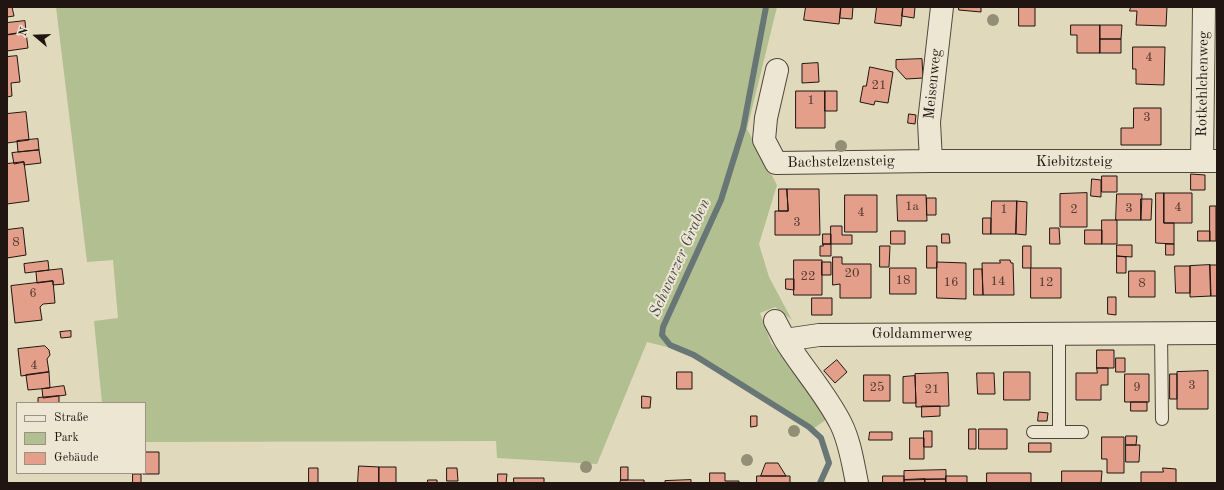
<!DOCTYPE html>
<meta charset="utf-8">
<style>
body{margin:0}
#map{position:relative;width:1224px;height:490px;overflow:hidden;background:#e1d9bb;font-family:"Old Standard TT",serif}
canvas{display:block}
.frame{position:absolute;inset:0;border:8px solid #211511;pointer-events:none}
.legend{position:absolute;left:16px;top:402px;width:130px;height:72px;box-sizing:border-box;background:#ece6d3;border:1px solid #9b9285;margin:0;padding:5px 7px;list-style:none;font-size:12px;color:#211511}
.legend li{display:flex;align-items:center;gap:8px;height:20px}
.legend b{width:20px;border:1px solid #9b9285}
.north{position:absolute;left:16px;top:16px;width:40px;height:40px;-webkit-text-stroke:3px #ece6d3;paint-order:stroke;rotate:289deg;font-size:11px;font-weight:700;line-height:16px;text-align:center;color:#211511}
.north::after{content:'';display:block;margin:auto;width:14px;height:18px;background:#211511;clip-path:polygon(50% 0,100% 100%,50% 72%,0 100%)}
</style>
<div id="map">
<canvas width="1224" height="490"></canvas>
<div class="frame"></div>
<ul class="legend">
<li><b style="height:5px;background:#ece6d3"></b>Straße</li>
<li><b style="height:11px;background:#b1bf91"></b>Park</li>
<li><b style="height:11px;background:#e39f89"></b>Gebäude</li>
</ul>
<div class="north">N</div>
</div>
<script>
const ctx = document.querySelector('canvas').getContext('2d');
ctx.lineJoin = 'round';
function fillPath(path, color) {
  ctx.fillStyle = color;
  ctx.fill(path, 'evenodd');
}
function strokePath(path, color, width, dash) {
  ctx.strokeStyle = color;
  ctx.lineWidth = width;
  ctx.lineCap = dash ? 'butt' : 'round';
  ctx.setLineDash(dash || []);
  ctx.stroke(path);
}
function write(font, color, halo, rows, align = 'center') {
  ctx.font = font + ' "Old Standard TT",serif';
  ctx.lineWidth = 4;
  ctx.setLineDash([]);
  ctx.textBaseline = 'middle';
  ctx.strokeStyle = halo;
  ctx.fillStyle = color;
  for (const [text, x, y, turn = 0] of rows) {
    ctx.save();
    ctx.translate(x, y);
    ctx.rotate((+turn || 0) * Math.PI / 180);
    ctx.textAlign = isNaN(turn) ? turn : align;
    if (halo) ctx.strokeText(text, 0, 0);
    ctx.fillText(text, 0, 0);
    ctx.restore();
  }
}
fillPath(new Path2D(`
 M 56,7 L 777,7 L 747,129 L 777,185 L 759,244 L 769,277 L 792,320 L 775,307 L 760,313 L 771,343 L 831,416 L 813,429 L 679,350 L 647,342 L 597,464 L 497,458 L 496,441 L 145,442 L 145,403 L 102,403 L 94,321 L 118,318 L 113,260 L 87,262 Z`), '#b1bf91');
strokePath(new Path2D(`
 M 766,7 L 743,129 L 721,200 L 663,327 L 662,335 L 670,345 L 694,355 L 809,427 L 821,438 L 829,463 L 820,483`), '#687776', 6);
const building = new Path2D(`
 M 7,7 L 12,7 L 14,16 L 7,17 Z
 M 806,7 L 841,7 L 839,24 L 804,20 Z
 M 841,7 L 853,7 L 852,19 L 840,18 Z
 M 877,7 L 903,7 L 901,26 L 875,23 Z
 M 903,7 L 915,7 L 914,18 L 902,16 Z
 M 959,7 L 981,7 L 981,12 L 959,10 Z
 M 1019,7 L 1035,7 L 1035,26 L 1019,26 Z
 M 1131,7 L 1167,7 L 1166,26 L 1136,25 L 1137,11 L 1130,11 Z
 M 25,21 L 26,32 L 7,35 L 7,23 Z
 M 1071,25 L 1100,25 L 1100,53 L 1077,53 L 1077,35 L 1071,35 Z
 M 1100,25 L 1122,25 L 1121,39 L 1100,39 Z
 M 26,32 L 28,48 L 7,51 L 7,35 Z
 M 1100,39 L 1121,39 L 1121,53 L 1100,53 Z
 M 1133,47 L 1165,47 L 1164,85 L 1136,84 L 1136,69 L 1133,69 Z
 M 17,56 L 20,82 L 11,83 L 12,96 L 7,97 L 7,57 Z
 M 922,59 L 923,78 L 906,79 L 896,68 L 896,60 Z
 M 818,63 L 819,82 L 802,83 L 802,64 Z
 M 870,67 L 893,72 L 888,103 L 875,101 L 874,105 L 860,102 L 863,86 L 866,86 Z
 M 796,91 L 825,91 L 825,128 L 796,128 Z
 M 825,91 L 837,91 L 837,111 L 825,111 Z
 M 1134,108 L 1161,108 L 1161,145 L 1121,145 L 1121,128 L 1133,128 Z
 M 26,112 L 29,140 L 7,143 L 7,114 Z
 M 909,114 L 916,115 L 915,124 L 908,123 Z
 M 38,139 L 39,150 L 18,152 L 17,141 Z
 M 39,150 L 41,163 L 24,165 L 24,162 L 14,164 L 12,153 Z
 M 24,162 L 29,201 L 7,204 L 7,164 Z
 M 1191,174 L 1205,175 L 1205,190 L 1191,190 Z
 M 1102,176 L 1117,176 L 1117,192 L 1102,192 Z
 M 1092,179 L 1101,180 L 1101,197 L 1091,196 Z
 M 779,189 L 787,189 L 788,211 L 779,211 Z
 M 787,189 L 819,189 L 820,235 L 775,235 L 775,211 L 788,211 Z
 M 1087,193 L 1087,227 L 1060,227 L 1060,194 Z
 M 1156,193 L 1164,193 L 1164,223 L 1174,223 L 1174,244 L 1156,243 Z
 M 1164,193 L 1192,193 L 1192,223 L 1164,223 Z
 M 1117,194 L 1142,194 L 1141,220 L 1116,220 Z
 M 845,195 L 877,195 L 877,232 L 845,232 Z
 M 897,195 L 926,195 L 927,221 L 898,221 Z
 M 927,198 L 936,198 L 936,215 L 927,215 Z
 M 1141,199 L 1152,199 L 1151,220 L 1141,220 Z
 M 992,201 L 1017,201 L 1016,234 L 991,234 Z
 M 1017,201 L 1027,202 L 1026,235 L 1016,234 Z
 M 1210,206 L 1216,206 L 1216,241 L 1210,241 Z
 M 983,218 L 991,218 L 991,234 L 983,234 Z
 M 1102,220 L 1117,220 L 1117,244 L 1102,244 Z
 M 831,226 L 842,226 L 842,235 L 852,235 L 852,244 L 831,244 Z
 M 23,228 L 26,255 L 7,258 L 7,230 Z
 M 1050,228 L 1059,228 L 1060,244 L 1050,244 Z
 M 1085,230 L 1102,230 L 1102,244 L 1085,244 Z
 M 891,231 L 905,231 L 905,244 L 891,244 Z
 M 1198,231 L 1210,231 L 1210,241 L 1198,241 Z
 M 823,234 L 831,234 L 831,244 L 823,244 Z
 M 942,234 L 949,234 L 950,243 L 942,243 Z
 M 823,244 L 831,244 L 831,256 L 820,256 L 820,246 L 823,246 Z
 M 1166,244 L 1174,244 L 1174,255 L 1166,255 Z
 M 1117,245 L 1132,245 L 1132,257 L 1117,256 Z
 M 880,246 L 890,246 L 889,267 L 880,267 Z
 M 927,246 L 937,246 L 937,268 L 927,268 Z
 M 1023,246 L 1031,246 L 1031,268 L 1023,268 Z
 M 1117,256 L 1126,257 L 1126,273 L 1117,273 Z
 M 833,257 L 842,257 L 842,264 L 871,264 L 871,298 L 840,298 L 840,284 L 833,285 Z
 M 794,260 L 822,260 L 822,295 L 794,295 Z
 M 1000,260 L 1010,260 L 1011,263 L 1013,263 L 1014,295 L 983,295 L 982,263 L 1000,263 Z
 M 48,261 L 49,270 L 25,273 L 24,264 Z
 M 822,262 L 831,262 L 831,275 L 822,275 Z
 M 937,262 L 966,263 L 966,299 L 937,298 Z
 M 1210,265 L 1217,265 L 1217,296 L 1211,296 Z
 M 1210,265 L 1211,296 L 1190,297 L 1190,266 Z
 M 1175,266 L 1190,266 L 1190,293 L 1176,293 Z
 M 890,268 L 916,268 L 916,294 L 890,294 Z
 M 1031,268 L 1061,268 L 1061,298 L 1031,298 Z
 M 62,269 L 64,284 L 53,285 L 53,281 L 37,283 L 36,272 Z
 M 974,269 L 982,269 L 983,295 L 974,295 Z
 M 1129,271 L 1155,271 L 1155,297 L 1129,297 Z
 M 786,279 L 794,279 L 794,290 L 786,289 Z
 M 53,281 L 55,303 L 43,304 L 40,307 L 42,320 L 15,323 L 11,286 Z
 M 1108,297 L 1116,297 L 1116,315 L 1108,314 Z
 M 812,298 L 832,298 L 832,315 L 812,315 Z
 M 71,331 L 71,337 L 61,338 L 60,332 Z
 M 45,346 L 49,350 L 50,355 L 47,359 L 49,372 L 21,376 L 18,349 Z
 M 1097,350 L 1114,350 L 1114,368 L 1097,368 Z
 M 1116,358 L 1125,358 L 1125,372 L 1116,372 Z
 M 837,360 L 847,372 L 835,383 L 824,371 Z
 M 1097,368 L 1108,368 L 1108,385 L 1101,385 L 1101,400 L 1076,400 L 1076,373 L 1097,373 Z
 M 1208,371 L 1208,409 L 1177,409 L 1177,372 Z
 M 49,372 L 50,388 L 28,390 L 26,375 Z
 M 677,372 L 692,372 L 692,389 L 677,389 Z
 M 1004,372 L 1030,372 L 1030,400 L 1004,400 Z
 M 948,373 L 949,406 L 916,407 L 915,374 Z
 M 977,373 L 994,373 L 995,394 L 978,394 Z
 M 1125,374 L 1149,374 L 1149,402 L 1125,402 Z
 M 1170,374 L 1177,374 L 1177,399 L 1170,399 Z
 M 864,375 L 890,375 L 890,401 L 864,401 Z
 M 915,376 L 916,403 L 903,403 L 903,377 Z
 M 64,386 L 66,395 L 43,398 L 42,389 Z
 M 59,396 L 59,403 L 38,403 L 38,398 Z
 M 642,396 L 651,397 L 650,408 L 642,408 Z
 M 1131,402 L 1147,402 L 1147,411 L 1131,411 Z
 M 922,406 L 940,406 L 940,416 L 922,417 Z
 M 1039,412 L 1048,413 L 1047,421 L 1038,421 Z
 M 751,416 L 757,416 L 757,426 L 751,427 Z
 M 969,429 L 976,429 L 976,449 L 969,449 Z
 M 979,429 L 1007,429 L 1007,449 L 979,449 Z
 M 924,431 L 932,431 L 932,447 L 924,447 Z
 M 870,432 L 892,432 L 892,440 L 869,440 Z
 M 1126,436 L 1137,436 L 1136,445 L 1126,445 Z
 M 1102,437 L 1124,437 L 1124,473 L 1107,473 L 1107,459 L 1102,459 Z
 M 910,438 L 924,438 L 924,459 L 910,459 Z
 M 1029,443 L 1051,443 L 1051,452 L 1029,452 Z
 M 1126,445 L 1140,445 L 1139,462 L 1126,462 Z
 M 145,452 L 159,452 L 159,474 L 143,474 L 145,473 Z
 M 766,463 L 778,463 L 786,476 L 761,476 Z
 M 359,466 L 379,467 L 379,483 L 358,483 Z
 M 379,467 L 396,467 L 396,483 L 379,483 Z
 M 621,467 L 628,467 L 628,480 L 621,480 Z
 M 309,468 L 318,468 L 318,483 L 309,483 Z
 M 447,468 L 457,468 L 458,481 L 447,481 Z
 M 1163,468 L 1176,469 L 1176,483 L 1141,483 L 1141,472 L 1163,472 Z
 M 946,470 L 946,479 L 904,480 L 904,471 Z
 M 1062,471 L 1102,471 L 1101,483 L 1062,483 Z
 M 710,473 L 725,473 L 725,481 L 739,481 L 739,483 L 710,483 Z
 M 987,473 L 1031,473 L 1031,483 L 987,483 Z
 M 133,474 L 141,474 L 141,483 L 133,483 Z
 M 498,474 L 507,474 L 506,483 L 498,483 Z
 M 757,476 L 790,476 L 790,483 L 757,483 Z
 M 883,476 L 904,476 L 904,483 L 883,483 Z
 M 946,476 L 967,476 L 967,483 L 946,483 Z
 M 514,478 L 544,478 L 544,483 L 514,483 Z
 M 925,479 L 946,479 L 946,483 L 925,483 Z
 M 925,479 L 925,483 L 904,483 L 904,480 Z
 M 428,480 L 437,480 L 437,483 L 428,483 Z
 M 621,480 L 644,480 L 644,483 L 620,483 Z
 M 691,480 L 691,483 L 665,483 L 665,481 Z`);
fillPath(building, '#e39f89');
strokePath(building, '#211511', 1);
const lane = new Path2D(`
 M 1161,333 L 1162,419
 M 1033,432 L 1059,432 L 1059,334
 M 1059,432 L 1082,432`);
const street = new Path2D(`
 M 777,70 L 766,118 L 764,140 L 776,163 L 931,161 L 1217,161
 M 931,161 L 929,122 L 942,7
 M 1202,161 L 1204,7
 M 775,321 L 785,340 L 819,335 L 1217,333
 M 785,340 C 803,369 826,394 841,424 C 850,442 853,464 857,483`);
strokePath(lane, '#51463c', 14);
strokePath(street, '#51463c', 24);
strokePath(lane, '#ece6d3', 12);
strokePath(street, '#ece6d3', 22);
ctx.fillStyle = '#938e76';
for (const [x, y] of [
 [993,20],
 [841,146],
 [794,431],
 [747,460],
 [586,467]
]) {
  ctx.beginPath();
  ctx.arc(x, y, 6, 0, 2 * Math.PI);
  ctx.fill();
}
write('13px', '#52382f', null, [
 ["4",1149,58],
 ["21",879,86],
 ["1",811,101],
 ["3",1147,118],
 ["1a",912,207],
 ["4",1178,208],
 ["3",1129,209],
 ["1",1004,210],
 ["2",1074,210],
 ["4",861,213],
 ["3",797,223],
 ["8",16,243],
 ["20",852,274],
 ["22",808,277],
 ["18",903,281],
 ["14",998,282],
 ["16",951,283],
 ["12",1046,283],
 ["8",1142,284],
 ["6",33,294],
 ["4",34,366],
 ["3",1192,386],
 ["25",877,388],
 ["9",1137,388],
 ["21",932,390]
]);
write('15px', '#211511', '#ece6d3', [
 ["Meisenweg",933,84,-84],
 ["Rotkehlchenweg",1203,84,-89],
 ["Bachstelzensteig",841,162,-1],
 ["Kiebitzsteig",1074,162],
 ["Goldammerweg",922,334]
]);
write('italic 16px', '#4b4e4c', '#ece6d3', [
 ["Schwarzer Graben",680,258,-66]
]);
</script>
